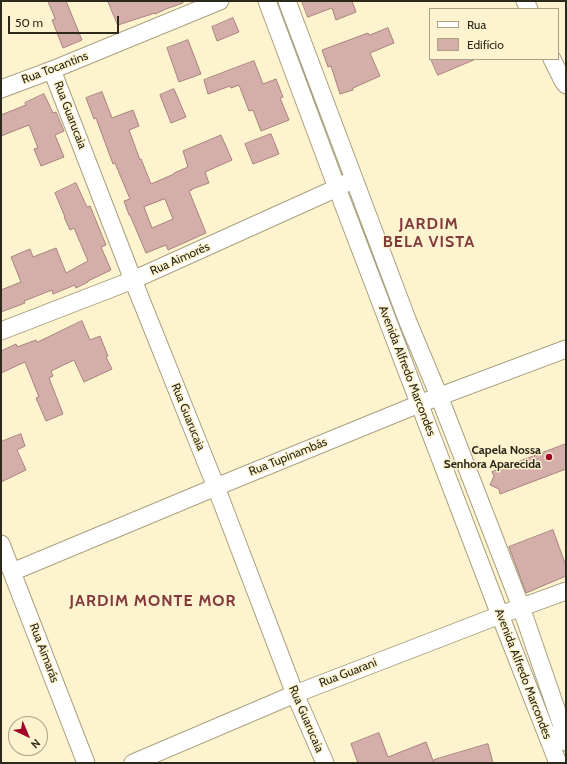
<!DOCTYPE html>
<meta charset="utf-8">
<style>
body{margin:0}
#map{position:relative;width:567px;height:764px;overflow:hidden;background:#fdf3cf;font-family:Cabin,sans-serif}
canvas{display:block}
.frame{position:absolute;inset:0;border:2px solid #2c281b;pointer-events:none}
.legend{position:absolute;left:429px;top:8px;width:130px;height:52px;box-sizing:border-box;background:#fdf3cf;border:1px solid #a9a287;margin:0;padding:5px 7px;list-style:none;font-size:12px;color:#2c281b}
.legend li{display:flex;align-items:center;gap:8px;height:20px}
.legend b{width:20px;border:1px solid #a9a287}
.north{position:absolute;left:8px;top:716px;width:40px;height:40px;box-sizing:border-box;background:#fdf3cf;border:1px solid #a9a287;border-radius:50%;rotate:136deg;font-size:11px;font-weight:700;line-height:16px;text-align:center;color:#2c281b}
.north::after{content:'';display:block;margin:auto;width:14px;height:18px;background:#a20229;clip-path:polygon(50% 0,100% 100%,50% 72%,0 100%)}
.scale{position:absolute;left:8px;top:16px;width:111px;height:18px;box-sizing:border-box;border:2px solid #2c281b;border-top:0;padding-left:5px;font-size:12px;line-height:14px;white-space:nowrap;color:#2c281b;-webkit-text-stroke:3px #fdf3cf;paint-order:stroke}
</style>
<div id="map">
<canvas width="567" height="764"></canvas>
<div class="frame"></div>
<ul class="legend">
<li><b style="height:5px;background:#fff"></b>Rua</li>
<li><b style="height:11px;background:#d4afaa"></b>Edifício</li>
</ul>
<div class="north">N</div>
<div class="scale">50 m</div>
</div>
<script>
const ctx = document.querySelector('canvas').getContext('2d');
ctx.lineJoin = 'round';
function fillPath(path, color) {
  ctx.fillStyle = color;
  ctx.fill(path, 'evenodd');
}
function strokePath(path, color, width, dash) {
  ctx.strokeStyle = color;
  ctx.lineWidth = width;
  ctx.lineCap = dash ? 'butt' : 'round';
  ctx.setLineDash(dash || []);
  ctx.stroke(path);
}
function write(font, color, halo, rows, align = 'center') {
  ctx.font = font + ' Cabin,sans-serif';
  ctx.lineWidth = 3;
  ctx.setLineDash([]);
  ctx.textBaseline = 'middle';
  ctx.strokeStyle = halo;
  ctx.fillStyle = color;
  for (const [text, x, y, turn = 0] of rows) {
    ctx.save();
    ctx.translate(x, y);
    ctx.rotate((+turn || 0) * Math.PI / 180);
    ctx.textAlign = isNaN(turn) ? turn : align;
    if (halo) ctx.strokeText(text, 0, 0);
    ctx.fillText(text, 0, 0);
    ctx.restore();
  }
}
const building = new Path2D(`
 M 48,1 L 66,1 L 82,40 L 63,48 L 52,20 L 55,19 Z
 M 108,1 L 183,1 L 183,3 L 166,9 L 155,14 L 155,13 L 118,25 Z
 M 302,1 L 352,1 L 356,12 L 336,20 L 332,8 L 308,17 Z
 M 233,18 L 239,32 L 217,41 L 212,27 Z
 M 388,28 L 394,43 L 370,53 L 380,76 L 353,88 L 353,90 L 340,94 L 331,66 L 328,67 L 322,50 L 368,33 L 369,35 Z
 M 188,40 L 201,74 L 179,82 L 167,48 Z
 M 431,59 L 476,59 L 438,75 Z
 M 254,61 L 263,84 L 276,79 L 283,97 L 280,98 L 289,120 L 261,131 L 253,110 L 249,111 L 239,85 L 231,88 L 230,86 L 208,94 L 204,80 Z
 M 174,89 L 186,117 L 171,123 L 160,95 Z
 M 102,92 L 112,118 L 133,110 L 139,126 L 129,130 L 140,160 L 141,159 L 151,184 L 174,174 L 174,173 L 188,167 L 183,151 L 221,135 L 232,160 L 205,172 L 209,183 L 192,189 L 192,190 L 189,191 L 206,233 L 168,250 L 166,245 L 146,253 L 130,215 L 129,215 L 124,201 L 130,199 L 115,163 L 113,164 L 96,118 L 94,119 L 86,98 ZM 165,199 L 173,219 L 152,228 L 144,207 Z
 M 44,94 L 53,113 L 56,112 L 64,131 L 55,135 L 64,157 L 41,166 L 34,149 L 38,148 L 29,125 L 1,136 L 1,115 L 26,105 L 25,103 Z
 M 271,134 L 279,154 L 253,164 L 245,144 Z
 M 76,183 L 87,207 L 90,206 L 106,245 L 101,247 L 111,270 L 88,281 L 88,282 L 76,288 L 75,285 L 53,294 L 52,290 L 24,301 L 25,303 L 1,312 L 1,290 L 21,282 L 11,257 L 30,249 L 33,257 L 56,248 L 66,273 L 88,261 L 74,228 L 70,230 L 64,217 L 65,217 L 55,193 Z
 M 82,321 L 90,340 L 100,336 L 108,356 L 106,357 L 112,369 L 84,382 L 74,360 L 51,371 L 53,376 L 49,378 L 63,414 L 46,421 L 36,398 L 39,397 L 25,362 L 1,373 L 1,351 L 16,344 L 17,347 L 36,340 L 37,342 Z
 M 21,434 L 25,446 L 17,450 L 26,470 L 1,482 L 1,442 Z
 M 566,444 L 566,469 L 500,494 L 499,489 L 490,485 L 494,476 L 492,472 Z
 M 553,530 L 566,566 L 566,576 L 526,593 L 509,547 Z
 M 379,733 L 388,757 L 426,742 L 434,763 L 358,763 L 351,744 Z
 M 488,744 L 493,763 L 434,763 L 434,760 Z`);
fillPath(building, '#d4afaa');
strokePath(building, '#a8827e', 1);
const minor = new Path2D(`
 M 267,1 L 337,188 L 500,615 L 558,763
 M 287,1 L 408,322 L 439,396 L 521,607 L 561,723 L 566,742
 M 525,1 L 529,9
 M 552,59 L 563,81 L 566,85
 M 52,70 L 133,280 L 216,487 L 295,694 L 325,763
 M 1,89 L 52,70 L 220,1
 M 1,331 L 133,280 L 337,188 L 346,183
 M 1,544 L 86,763
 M 12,572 L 216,487 L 419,404 L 566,349
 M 133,763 L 295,694 L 500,615 L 566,591`);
strokePath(minor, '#aaa07f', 19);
strokePath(minor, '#fff', 17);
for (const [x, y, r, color] of [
 [549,457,4,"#a20229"]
]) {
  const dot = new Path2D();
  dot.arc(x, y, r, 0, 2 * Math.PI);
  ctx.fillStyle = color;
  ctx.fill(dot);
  strokePath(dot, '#fdf3cf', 1.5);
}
write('12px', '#2c281b', '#fdf3cf', [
 ["Rua Tocantins",55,68,-21],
 ["Rua Guarucaia",70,115,69],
 ["Rua Aimorés",180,259,-24],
 ["Avenida Alfredo Marcondes",407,371,69],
 ["Rua Guarucaia",188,417,68],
 ["Rua Tupinambás",288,457,-22],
 ["Rua Aimarás",44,653,69],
 ["Rua Guarani",348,673,-21],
 ["Avenida Alfredo Marcondes",523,674,69],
 ["Rua Guarucaia",306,719,67]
]);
write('bold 12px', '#2c281b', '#fdf3cf', [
 ["Capela Nossa",541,450],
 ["Senhora Aparecida",541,464]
], 'right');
ctx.letterSpacing = '1px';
write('bold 16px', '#823a3d', '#fdf3cf', [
 ["JARDIM",429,224],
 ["BELA VISTA",429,242],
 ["JARDIM MONTE MOR",153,601]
]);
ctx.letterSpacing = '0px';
</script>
